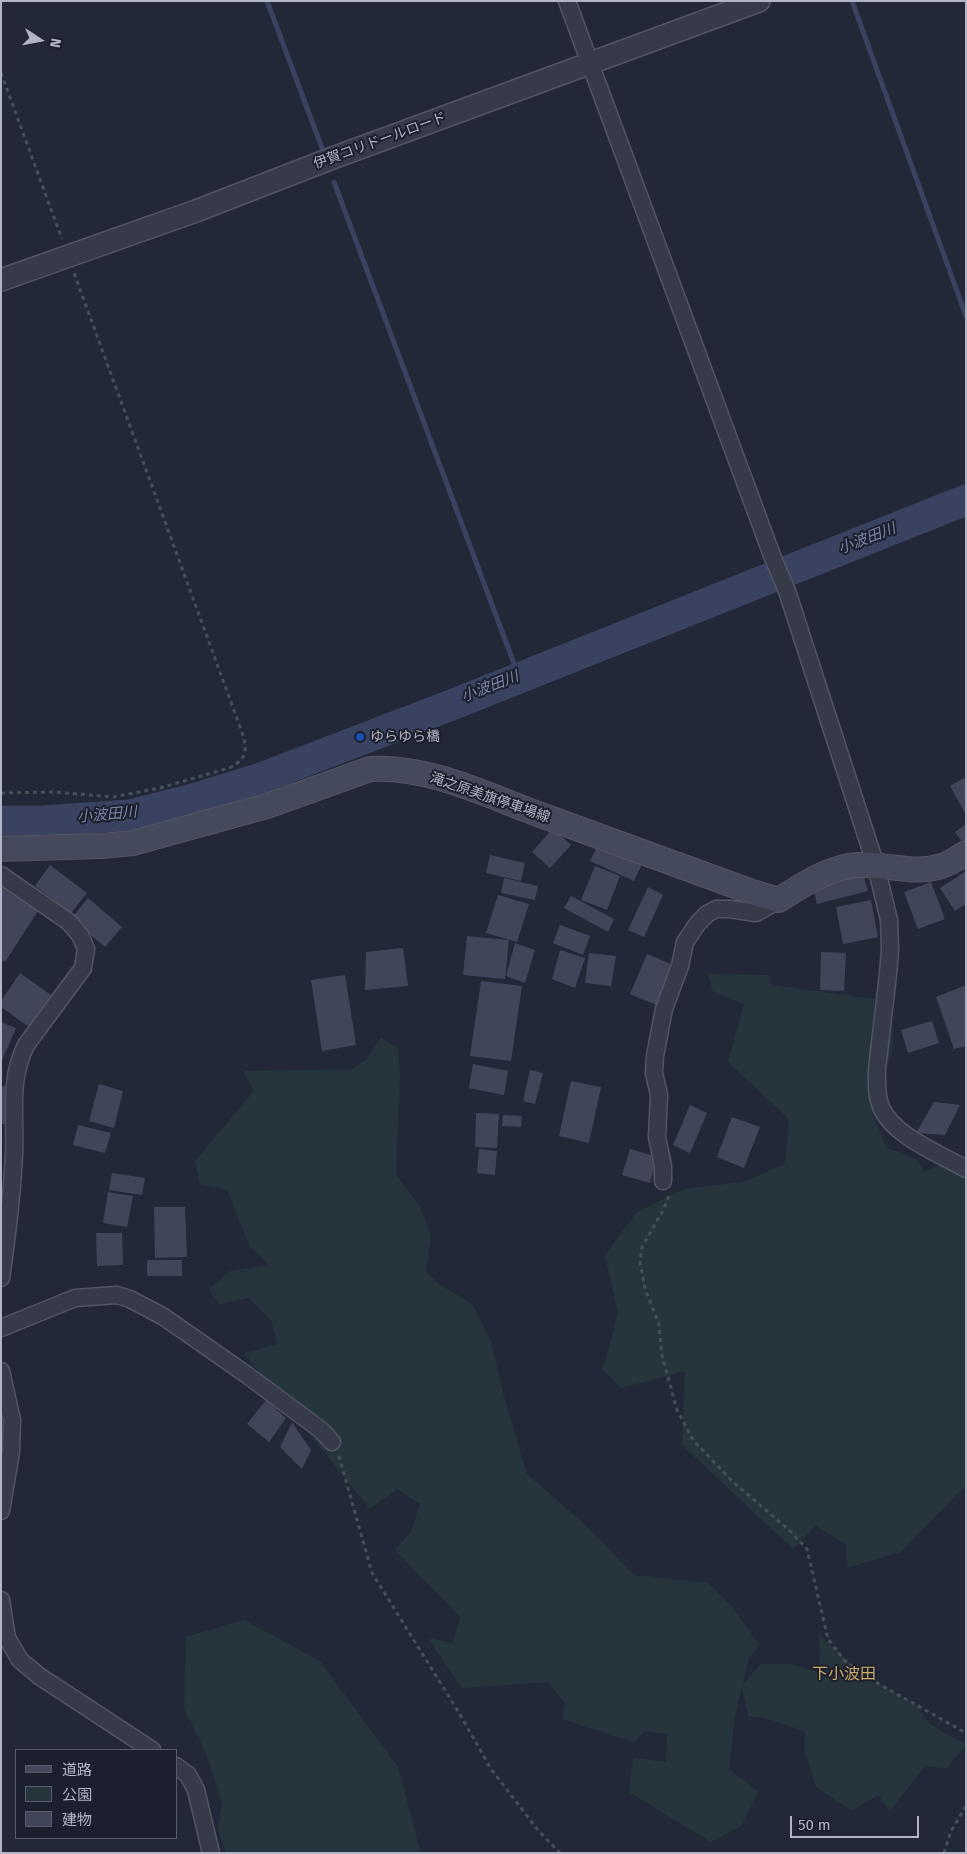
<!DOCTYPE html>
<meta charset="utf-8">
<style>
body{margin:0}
#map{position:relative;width:967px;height:1854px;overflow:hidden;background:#232839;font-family:"Fira Sans","Noto Sans JP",sans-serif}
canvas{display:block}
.frame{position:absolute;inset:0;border:2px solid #b2b5c5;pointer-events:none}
.legend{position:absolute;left:15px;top:1749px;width:162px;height:90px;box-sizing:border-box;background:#1c202e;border:1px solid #585c6a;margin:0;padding:6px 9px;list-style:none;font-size:15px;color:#b2b5c5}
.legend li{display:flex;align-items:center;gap:10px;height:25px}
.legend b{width:25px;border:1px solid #585c6a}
.north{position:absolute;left:15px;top:15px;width:50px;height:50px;-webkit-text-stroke:4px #1c202e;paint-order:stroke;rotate:101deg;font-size:14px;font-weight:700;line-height:20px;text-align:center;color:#b2b5c5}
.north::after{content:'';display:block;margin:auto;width:18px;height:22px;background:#b2b5c5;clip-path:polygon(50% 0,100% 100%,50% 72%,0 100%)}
.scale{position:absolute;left:790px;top:1816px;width:129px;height:22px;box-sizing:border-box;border:2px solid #b2b5c5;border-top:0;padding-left:6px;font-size:15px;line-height:18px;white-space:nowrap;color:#b2b5c5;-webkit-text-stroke:4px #1c202e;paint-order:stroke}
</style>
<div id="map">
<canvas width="967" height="1854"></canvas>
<div class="frame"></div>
<ul class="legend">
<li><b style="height:6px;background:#45495c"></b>道路</li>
<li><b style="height:14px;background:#26353b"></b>公園</li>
<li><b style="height:14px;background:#404559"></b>建物</li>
</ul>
<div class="north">N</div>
<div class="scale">50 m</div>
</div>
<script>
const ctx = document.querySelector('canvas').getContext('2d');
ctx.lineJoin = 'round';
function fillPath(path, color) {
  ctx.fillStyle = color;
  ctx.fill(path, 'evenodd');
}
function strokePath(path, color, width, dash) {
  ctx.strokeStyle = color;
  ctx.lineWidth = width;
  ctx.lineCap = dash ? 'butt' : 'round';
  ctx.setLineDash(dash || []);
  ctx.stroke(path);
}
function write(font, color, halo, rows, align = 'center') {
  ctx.font = font + ' "Fira Sans","Noto Sans JP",sans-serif';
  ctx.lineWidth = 4;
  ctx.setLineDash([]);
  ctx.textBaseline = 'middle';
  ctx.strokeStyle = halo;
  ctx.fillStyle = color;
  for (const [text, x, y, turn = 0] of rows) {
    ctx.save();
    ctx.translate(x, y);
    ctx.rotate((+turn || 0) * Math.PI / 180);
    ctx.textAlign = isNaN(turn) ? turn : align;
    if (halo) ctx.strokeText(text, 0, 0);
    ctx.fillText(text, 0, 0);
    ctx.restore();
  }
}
fillPath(new Path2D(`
 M 708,974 L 768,975 L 771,985 L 876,999 L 892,1016 L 893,1047 L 872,1114 L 887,1148 L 916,1159 L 924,1171 L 940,1165 L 966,1178 L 966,1489 L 963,1488 L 901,1552 L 847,1568 L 846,1544 L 816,1526 L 793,1549 L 682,1445 L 685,1371 L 621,1388 L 603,1370 L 618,1313 L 605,1255 L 636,1213 L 684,1189 L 743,1182 L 785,1164 L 789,1119 L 728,1062 L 744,1004 L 713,992 Z
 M 381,1037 L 398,1049 L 400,1076 L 396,1174 L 420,1207 L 431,1236 L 426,1272 L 439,1284 L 472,1304 L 491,1341 L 503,1393 L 527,1474 L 582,1522 L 634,1575 L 708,1583 L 732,1607 L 759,1644 L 748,1660 L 743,1684 L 761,1664 L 791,1664 L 819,1672 L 820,1652 L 818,1634 L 863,1674 L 916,1705 L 930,1724 L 966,1745 L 947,1768 L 925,1766 L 890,1811 L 878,1795 L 852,1811 L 816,1787 L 805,1752 L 805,1731 L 763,1718 L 748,1716 L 742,1686 L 735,1716 L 729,1769 L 758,1792 L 741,1826 L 711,1842 L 629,1792 L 633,1758 L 666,1762 L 667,1734 L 645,1731 L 634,1742 L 562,1719 L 565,1703 L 548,1682 L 462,1688 L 428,1638 L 453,1643 L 460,1617 L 395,1550 L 412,1530 L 420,1504 L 397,1489 L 370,1509 L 244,1353 L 277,1344 L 272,1322 L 249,1298 L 219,1304 L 209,1289 L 230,1271 L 269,1265 L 250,1247 L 227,1189 L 200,1185 L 195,1161 L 254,1091 L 243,1071 L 352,1069 L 367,1059 Z
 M 244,1620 L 320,1661 L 398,1767 L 421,1853 L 226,1853 L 218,1829 L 222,1803 L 207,1755 L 184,1709 L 186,1637 Z`), '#26353b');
strokePath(new Path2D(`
 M 267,1 L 322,148
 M 852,1 L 966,316
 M 334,182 L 519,677`), '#3a4261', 5);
strokePath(new Path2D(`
 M 1,821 L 42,821 L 130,815 L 193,799 L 261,778 L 449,706 L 966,500`), '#3a4261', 31);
fillPath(new Path2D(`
 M 966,777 L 966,815 L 950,786 Z
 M 966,824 L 966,843 L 964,844 L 955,832 Z
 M 553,828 L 571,845 L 550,868 L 532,852 Z
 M 599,842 L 643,862 L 634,881 L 590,861 Z
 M 490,855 L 525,863 L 521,881 L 486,873 Z
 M 50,865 L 87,893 L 71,913 L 35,886 Z
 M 595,866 L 620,876 L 607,910 L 581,900 Z
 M 966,871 L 966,904 L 955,911 L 940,888 Z
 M 863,874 L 868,891 L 817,904 L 813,887 Z
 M 504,878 L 538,886 L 535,900 L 501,893 Z
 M 1,882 L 40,908 L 5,962 L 1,960 Z
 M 931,882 L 945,919 L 918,929 L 904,892 Z
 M 648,887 L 663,895 L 644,937 L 628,930 Z
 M 498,895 L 529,904 L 517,942 L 486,933 Z
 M 571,896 L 614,919 L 608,932 L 564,908 Z
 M 88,898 L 122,927 L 105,947 L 71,919 Z
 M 871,900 L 878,937 L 843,944 L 836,907 Z
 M 560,925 L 590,936 L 583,955 L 553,943 Z
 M 467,936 L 509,940 L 505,979 L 463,975 Z
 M 515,943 L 535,950 L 525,983 L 506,976 Z
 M 403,948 L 408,986 L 365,990 L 366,952 Z
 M 560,950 L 585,958 L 575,988 L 552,979 Z
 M 821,952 L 846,953 L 844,991 L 820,990 Z
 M 589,953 L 616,956 L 611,986 L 585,983 Z
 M 647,954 L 678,967 L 661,1007 L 630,994 Z
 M 20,973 L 51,995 L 29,1027 L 1,1007 L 1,1001 Z
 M 345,975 L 356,1045 L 322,1051 L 311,980 Z
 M 481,981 L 522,986 L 511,1061 L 470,1056 Z
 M 966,985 L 966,1046 L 954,1049 L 936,997 Z
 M 932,1021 L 939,1043 L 908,1053 L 901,1030 Z
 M 1,1022 L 16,1028 L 1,1063 Z
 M 473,1064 L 508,1071 L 504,1095 L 469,1088 Z
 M 530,1070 L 543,1073 L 535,1104 L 523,1101 Z
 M 571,1081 L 601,1087 L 589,1143 L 559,1136 Z
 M 99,1084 L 123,1091 L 114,1128 L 89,1121 Z
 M 1,1086 L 8,1086 L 9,1124 L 1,1124 Z
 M 934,1102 L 960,1105 L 945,1135 L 916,1133 Z
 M 690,1105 L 707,1113 L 690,1153 L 673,1145 Z
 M 476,1113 L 499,1114 L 497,1148 L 475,1147 Z
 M 503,1115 L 522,1116 L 521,1127 L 502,1126 Z
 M 732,1117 L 760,1127 L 744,1168 L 717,1157 Z
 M 78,1125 L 111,1133 L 105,1153 L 73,1145 Z
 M 479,1149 L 497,1151 L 495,1175 L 477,1173 Z
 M 630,1149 L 657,1157 L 650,1183 L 622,1175 Z
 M 112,1173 L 145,1178 L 142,1195 L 109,1190 Z
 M 108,1192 L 133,1196 L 127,1227 L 103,1223 Z
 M 154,1207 L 185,1207 L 187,1257 L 155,1258 Z
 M 96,1233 L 122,1233 L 123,1265 L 97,1266 Z
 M 147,1260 L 182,1260 L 182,1276 L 147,1276 Z
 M 266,1400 L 286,1418 L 269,1442 L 247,1424 Z
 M 292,1422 L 311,1450 L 302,1469 L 280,1447 Z`), '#404559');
const minor = new Path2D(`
 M 567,1 L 773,558 L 787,591 L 876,866 L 889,920 L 890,949 L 888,974 L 877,1069 C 877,1082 876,1095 881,1107 C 893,1136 940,1154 966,1169
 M 1,875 L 69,922 L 80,935 L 86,949 L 83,968 L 26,1045 C 8,1082 16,1115 14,1155 C 12,1196 7,1237 1,1278
 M 663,1181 L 663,1166 L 657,1137 L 659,1095 L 654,1073 L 655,1056 L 664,1009 L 680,966 L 685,942 L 698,923 L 707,914 L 716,909 L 730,909 L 756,913 L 779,900
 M 1,1328 L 75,1298 L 117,1295 L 130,1299 L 164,1317 L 247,1375 L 321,1430 L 332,1442
 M 1,1371 L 12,1420 L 11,1452 L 1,1511
 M 1,1600 L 7,1638 L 20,1660 L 39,1676 L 152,1750
 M 176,1766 L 188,1775 L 196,1790 L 211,1853`);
const tertiary = new Path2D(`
 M 1,280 L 196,211 L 330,159 L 759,1`);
const secondary = new Path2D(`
 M 1,849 L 101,846 L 133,843 L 267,806 L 370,769 C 429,766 484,794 538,814 C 609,840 680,866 752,892 L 779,900 C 801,886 823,871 849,866 C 878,861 909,875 938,867 C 948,865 957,858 966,853`);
strokePath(minor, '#525564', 19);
strokePath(tertiary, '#525564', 24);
strokePath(secondary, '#525564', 26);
strokePath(new Path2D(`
 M 1,73 L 62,239
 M 1,793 L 54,792 L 113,797 L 160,788 L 229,768 C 252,757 246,744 239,724 L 74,273
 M 668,1196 L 668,1199 L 662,1212 L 642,1247 L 640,1262 L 645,1289 L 659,1324 L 662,1355 L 677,1410 L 693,1440 L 732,1481 L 790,1531 L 807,1549 L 828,1639 L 845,1661 L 872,1680 L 966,1733
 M 339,1456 L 372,1573 L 458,1711 L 491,1769 L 538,1830 L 560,1853
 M 944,1853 L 951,1831 L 966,1806`), '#435057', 3, [4, 4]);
strokePath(minor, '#373b49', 16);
strokePath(tertiary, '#373b49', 21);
strokePath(secondary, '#45495c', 24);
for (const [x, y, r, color] of [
 [360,737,5,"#1a4fb4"]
]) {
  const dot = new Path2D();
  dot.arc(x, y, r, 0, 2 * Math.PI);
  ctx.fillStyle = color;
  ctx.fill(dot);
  strokePath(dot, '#1c202e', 2);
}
write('14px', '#b2b5c5', '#1c202e', [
 ["伊賀コリドールロード",380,141,-20],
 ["滝之原美旗停車場線",490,798,19]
]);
write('14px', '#b2b5c5', '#1c202e', [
 ["ゆらゆら橋",370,737]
], 'left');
write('italic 15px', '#7c86ab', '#1c202e', [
 ["小波田川",867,539,-21],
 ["小波田川",490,687,-21],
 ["小波田川",107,815,-5]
]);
write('16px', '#cda866', '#1c202e', [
 ["下小波田",844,1675]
]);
</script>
